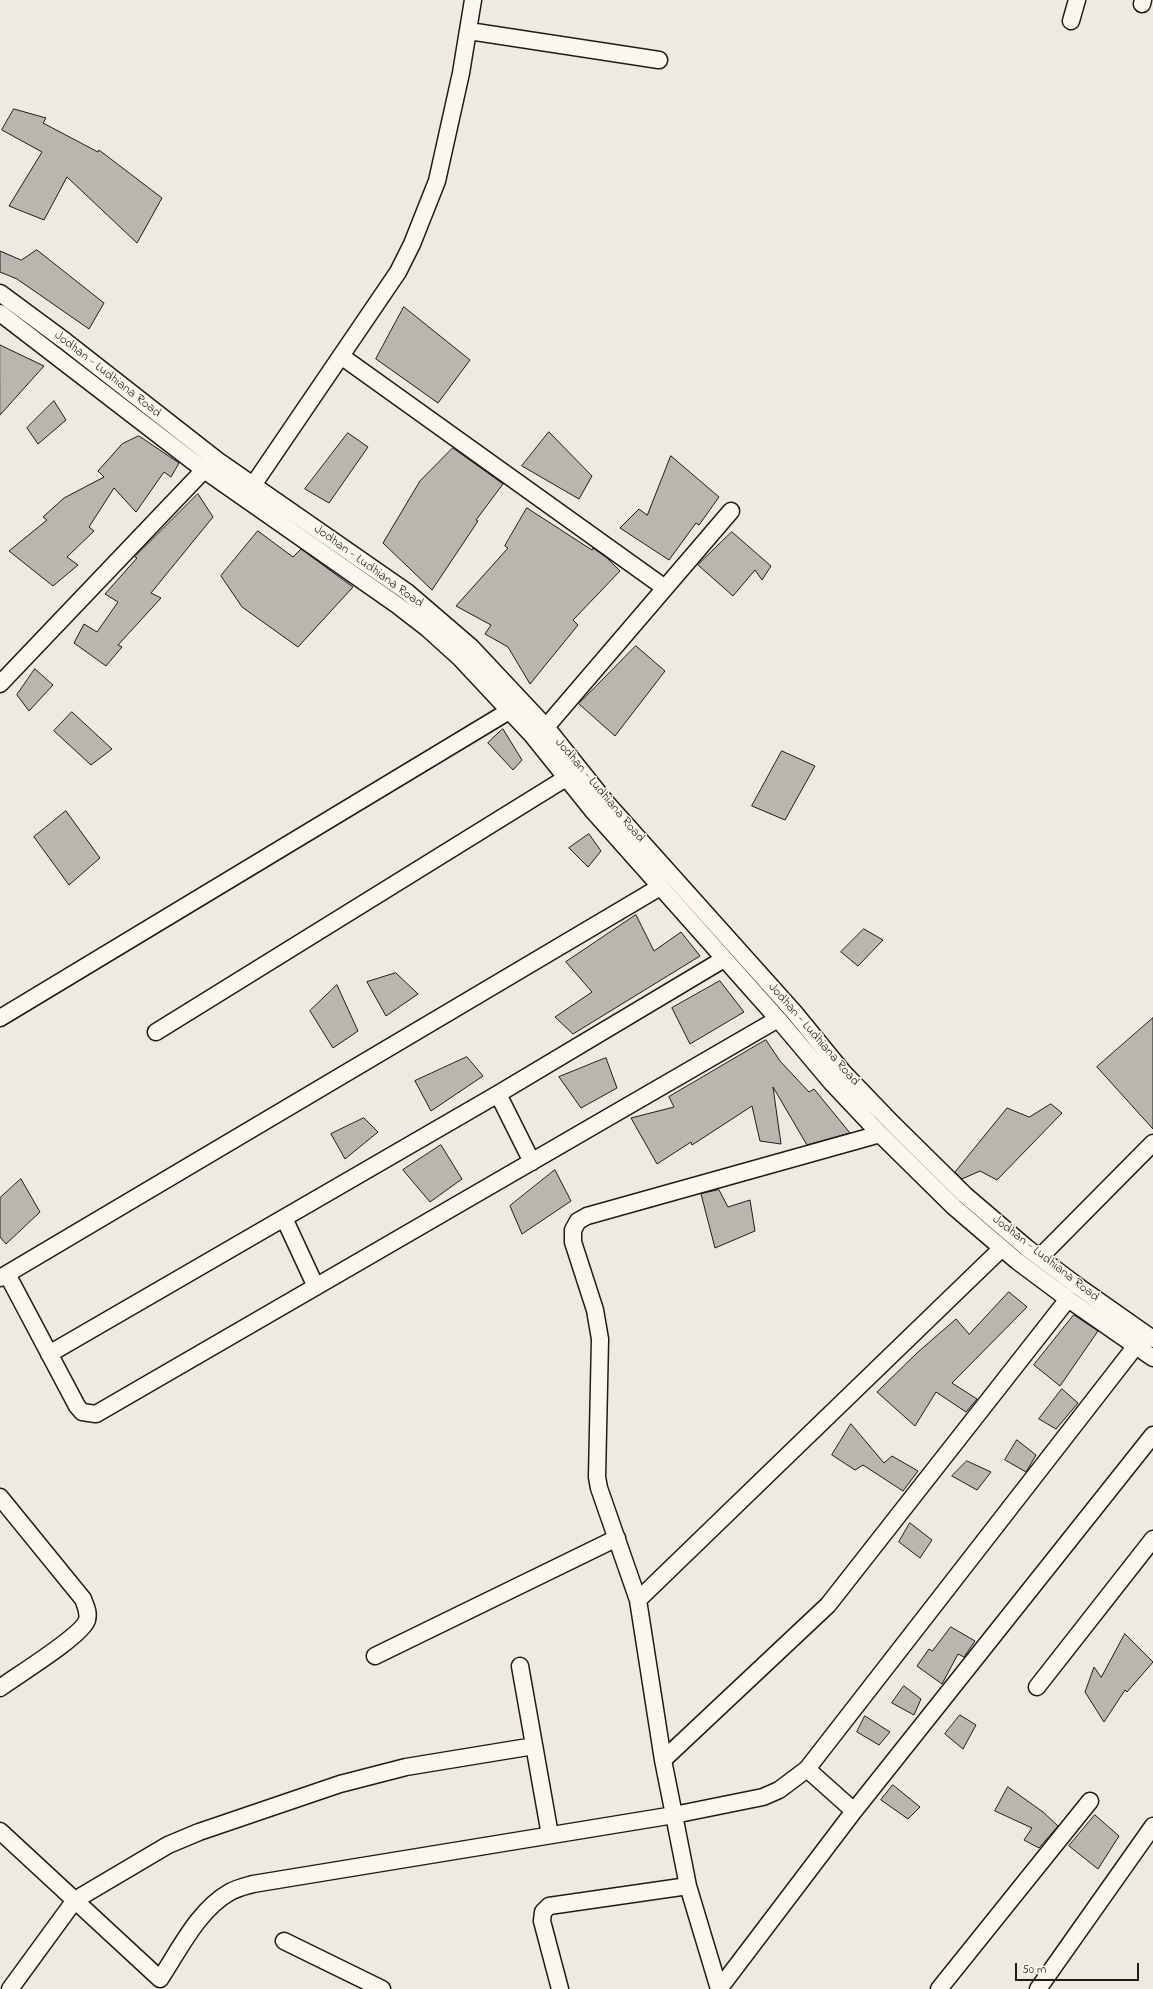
<!DOCTYPE html>
<style>
body{margin:0}
#map{position:relative;width:1153px;height:1989px;overflow:hidden;background:#eeeadf;font-family:"Indie Flower",sans-serif}
canvas{display:block}
.scale{position:absolute;left:1015px;top:1963px;width:124px;height:18px;box-sizing:border-box;border:2px solid #1c1c1c;border-top:0;padding-left:5px;font-size:12px;line-height:14px;white-space:nowrap;color:#1c1c1c;-webkit-text-stroke:3px #fbf7ec;paint-order:stroke}
</style>
<div id="map">
<canvas width="1153" height="1989"></canvas>
<div class="scale">50 m</div>
</div>
<script>
const ctx = document.querySelector('canvas').getContext('2d');
ctx.lineJoin = 'round';
function fillPath(path, color) {
  ctx.fillStyle = color;
  ctx.fill(path, 'evenodd');
}
function strokePath(path, color, width, dash) {
  ctx.strokeStyle = color;
  ctx.lineWidth = width;
  ctx.lineCap = dash ? 'butt' : 'round';
  ctx.setLineDash(dash || []);
  ctx.stroke(path);
}
function write(font, color, halo, rows, align = 'center') {
  ctx.font = font + ' "Indie Flower",sans-serif';
  ctx.lineWidth = 3;
  ctx.setLineDash([]);
  ctx.textBaseline = 'middle';
  ctx.strokeStyle = halo;
  ctx.fillStyle = color;
  for (const [text, x, y, turn = 0] of rows) {
    ctx.save();
    ctx.translate(x, y);
    ctx.rotate((+turn || 0) * Math.PI / 180);
    ctx.textAlign = isNaN(turn) ? turn : align;
    if (halo) ctx.strokeText(text, 0, 0);
    ctx.fillText(text, 0, 0);
    ctx.restore();
  }
}
const building = new Path2D(`
 M 14,109 L 46,118 L 43,123 L 98,152 L 99,150 L 162,198 L 137,243 L 67,177 L 44,220 L 9,206 L 42,152 L 2,130 Z
 M 37,250 L 104,303 L 89,329 L 17,279 L 0,272 L 0,251 L 21,260 Z
 M 404,307 L 470,360 L 438,403 L 376,359 Z
 M 0,345 L 44,366 L 0,415 Z
 M 54,401 L 66,420 L 38,444 L 27,428 Z
 M 549,432 L 592,476 L 579,499 L 522,466 Z
 M 348,433 L 368,447 L 329,503 L 305,489 Z
 M 139,436 L 179,463 L 171,477 L 164,472 L 136,512 L 114,488 L 89,527 L 94,531 L 67,557 L 78,565 L 53,586 L 9,551 L 47,520 L 43,517 L 64,498 L 104,477 L 98,471 L 122,444 Z
 M 453,448 L 503,484 L 476,520 L 478,521 L 432,590 L 383,543 L 420,481 Z
 M 671,456 L 719,497 L 699,525 L 696,523 L 669,560 L 620,528 L 639,509 L 647,515 Z
 M 198,494 L 213,517 L 151,593 L 161,598 L 118,645 L 122,647 L 106,666 L 74,643 L 84,624 L 97,632 L 118,602 L 105,594 L 137,558 L 135,557 Z
 M 527,508 L 592,550 L 593,548 L 607,558 L 620,571 L 573,620 L 578,625 L 530,684 L 508,647 L 485,634 L 491,625 L 456,606 L 508,548 L 505,546 Z
 M 258,531 L 293,557 L 301,549 L 353,587 L 298,647 L 242,607 L 221,576 Z
 M 732,532 L 771,566 L 762,580 L 755,570 L 733,596 L 698,565 Z
 M 636,646 L 665,671 L 615,736 L 579,704 Z
 M 35,669 L 53,685 L 29,711 L 17,695 Z
 M 72,712 L 112,749 L 91,765 L 54,731 Z
 M 503,729 L 522,760 L 513,770 L 488,743 Z
 M 782,751 L 815,766 L 785,820 L 752,806 Z
 M 66,811 L 100,858 L 69,885 L 34,837 Z
 M 589,834 L 601,851 L 588,867 L 569,848 Z
 M 636,915 L 654,951 L 681,932 L 700,956 L 573,1034 L 555,1017 L 592,992 L 566,962 Z
 M 864,929 L 883,940 L 858,966 L 841,952 Z
 M 396,973 L 418,994 L 386,1016 L 367,982 Z
 M 720,981 L 744,1012 L 690,1044 L 672,1008 Z
 M 337,985 L 358,1031 L 333,1048 L 310,1011 Z
 M 1153,1018 L 1153,1129 L 1097,1067 Z
 M 766,1040 L 780,1061 L 809,1092 L 814,1089 L 850,1133 L 807,1145 L 773,1087 L 781,1144 L 760,1141 L 752,1106 L 692,1145 L 691,1142 L 657,1164 L 631,1118 L 674,1107 L 669,1097 Z
 M 467,1057 L 483,1076 L 431,1111 L 415,1081 Z
 M 606,1058 L 617,1088 L 581,1108 L 559,1077 Z
 M 1051,1104 L 1062,1113 L 997,1180 L 980,1171 L 962,1179 L 955,1172 L 1007,1108 L 1029,1117 Z
 M 364,1118 L 378,1132 L 345,1159 L 331,1134 Z
 M 441,1145 L 462,1179 L 430,1202 L 403,1170 Z
 M 555,1170 L 571,1201 L 522,1234 L 510,1206 Z
 M 21,1179 L 40,1212 L 6,1244 L 0,1237 L 0,1198 Z
 M 719,1190 L 728,1207 L 750,1200 L 755,1231 L 715,1248 L 701,1194 Z
 M 1009,1292 L 1027,1307 L 952,1383 L 977,1399 L 966,1412 L 936,1392 L 915,1426 L 877,1392 L 918,1352 L 956,1319 L 969,1334 Z
 M 1074,1315 L 1098,1331 L 1060,1386 L 1034,1365 Z
 M 1062,1389 L 1078,1403 L 1056,1429 L 1039,1419 Z
 M 851,1424 L 884,1463 L 892,1456 L 918,1471 L 903,1491 L 863,1465 L 855,1470 L 832,1455 Z
 M 1017,1440 L 1036,1455 L 1026,1472 L 1005,1460 Z
 M 967,1461 L 991,1472 L 977,1490 L 952,1476 Z
 M 910,1523 L 932,1540 L 920,1558 L 899,1542 Z
 M 951,1627 L 975,1641 L 964,1657 L 958,1654 L 942,1684 L 917,1666 L 929,1649 L 932,1651 Z
 M 1125,1634 L 1153,1662 L 1127,1692 L 1125,1690 L 1104,1722 L 1085,1692 L 1094,1667 L 1101,1677 Z
 M 904,1686 L 921,1699 L 914,1715 L 892,1703 Z
 M 960,1715 L 976,1725 L 963,1749 L 945,1734 Z
 M 865,1716 L 890,1732 L 879,1745 L 857,1732 Z
 M 893,1785 L 920,1807 L 908,1819 L 881,1800 Z
 M 1008,1787 L 1043,1812 L 1058,1826 L 1039,1848 L 1024,1840 L 1032,1828 L 995,1811 Z
 M 1095,1815 L 1119,1836 L 1098,1869 L 1069,1846 Z`);
fillPath(building, '#b9b6af');
strokePath(building, '#1c1c1c', 1);
const minor = new Path2D(`
 M 1142,4 L 1143,0
 M 1071,21 L 1077,0
 M 469,31 L 659,60
 M 0,293 L 65,341 L 217,460 L 407,592 L 471,647 L 546,727 L 605,801 L 794,1012 L 843,1072 L 892,1123 L 965,1195 L 1027,1248 L 1079,1287 L 1153,1339
 M 0,313 L 204,470 L 397,605 L 428,629 L 460,658 L 532,735 L 593,811 L 778,1019 L 831,1082 L 880,1134 L 954,1207 L 1017,1261 L 1068,1299 L 1153,1358
 M 341,356 L 665,588
 M 247,494 L 398,272 L 412,244 L 437,181 L 461,73 L 473,0
 M 0,684 L 204,470
 M 546,727 L 731,511
 M 0,1018 L 509,711
 M 156,1032 L 566,778
 M 498,1094 L 532,1162
 M 284,1218 L 316,1287
 M 1040,1257 L 1153,1143
 M 7,1274 L 77,1406 L 82,1412 L 96,1414 L 778,1019
 M 0,1278 L 660,887
 M 49,1354 L 498,1094 L 724,959
 M 0,1497 L 83,1599 C 86,1607 89,1612 87,1620 C 82,1636 16,1676 0,1688
 M 638,1600 L 1002,1248
 M 375,1656 L 617,1538
 M 520,1666 L 550,1835
 M 1037,1687 L 1153,1539
 M 663,1760 L 638,1600 L 599,1488 L 597,1477 L 600,1339 L 595,1310 L 573,1242 L 573,1230 L 578,1221 L 587,1216 L 880,1134
 M 807,1769 L 854,1811
 M 0,1831 L 160,1979 C 180,1949 198,1910 230,1892 C 237,1888 246,1886 253,1884 L 674,1815 L 663,1760 L 828,1605 L 1068,1299
 M 284,1941 L 382,1989
 M 10,1989 L 75,1900 L 168,1845 L 199,1832 L 340,1784 L 406,1767 L 534,1746
 M 560,1989 L 542,1921 L 543,1912 L 549,1906 L 688,1886
 M 719,1989 L 688,1886 L 674,1815 L 763,1797 L 779,1790 L 807,1769 L 1135,1347
 M 719,1989 L 854,1811 L 1153,1435
 M 939,1989 L 1090,1801
 M 1038,1989 L 1153,1826`);
strokePath(minor, '#1c1c1c', 19);
strokePath(minor, '#fbf7ec', 16);
write('13px', '#1c1c1c', '#fbf7ec', [
 ["Jodhan - Ludhiana Road",107,375,38],
 ["Jodhan - Ludhiana Road",368,567,36],
 ["Jodhan - Ludhiana Road",599,791,50],
 ["Jodhan - Ludhiana Road",813,1035,49],
 ["Jodhan - Ludhiana Road",1045,1259,38]
]);
</script>
